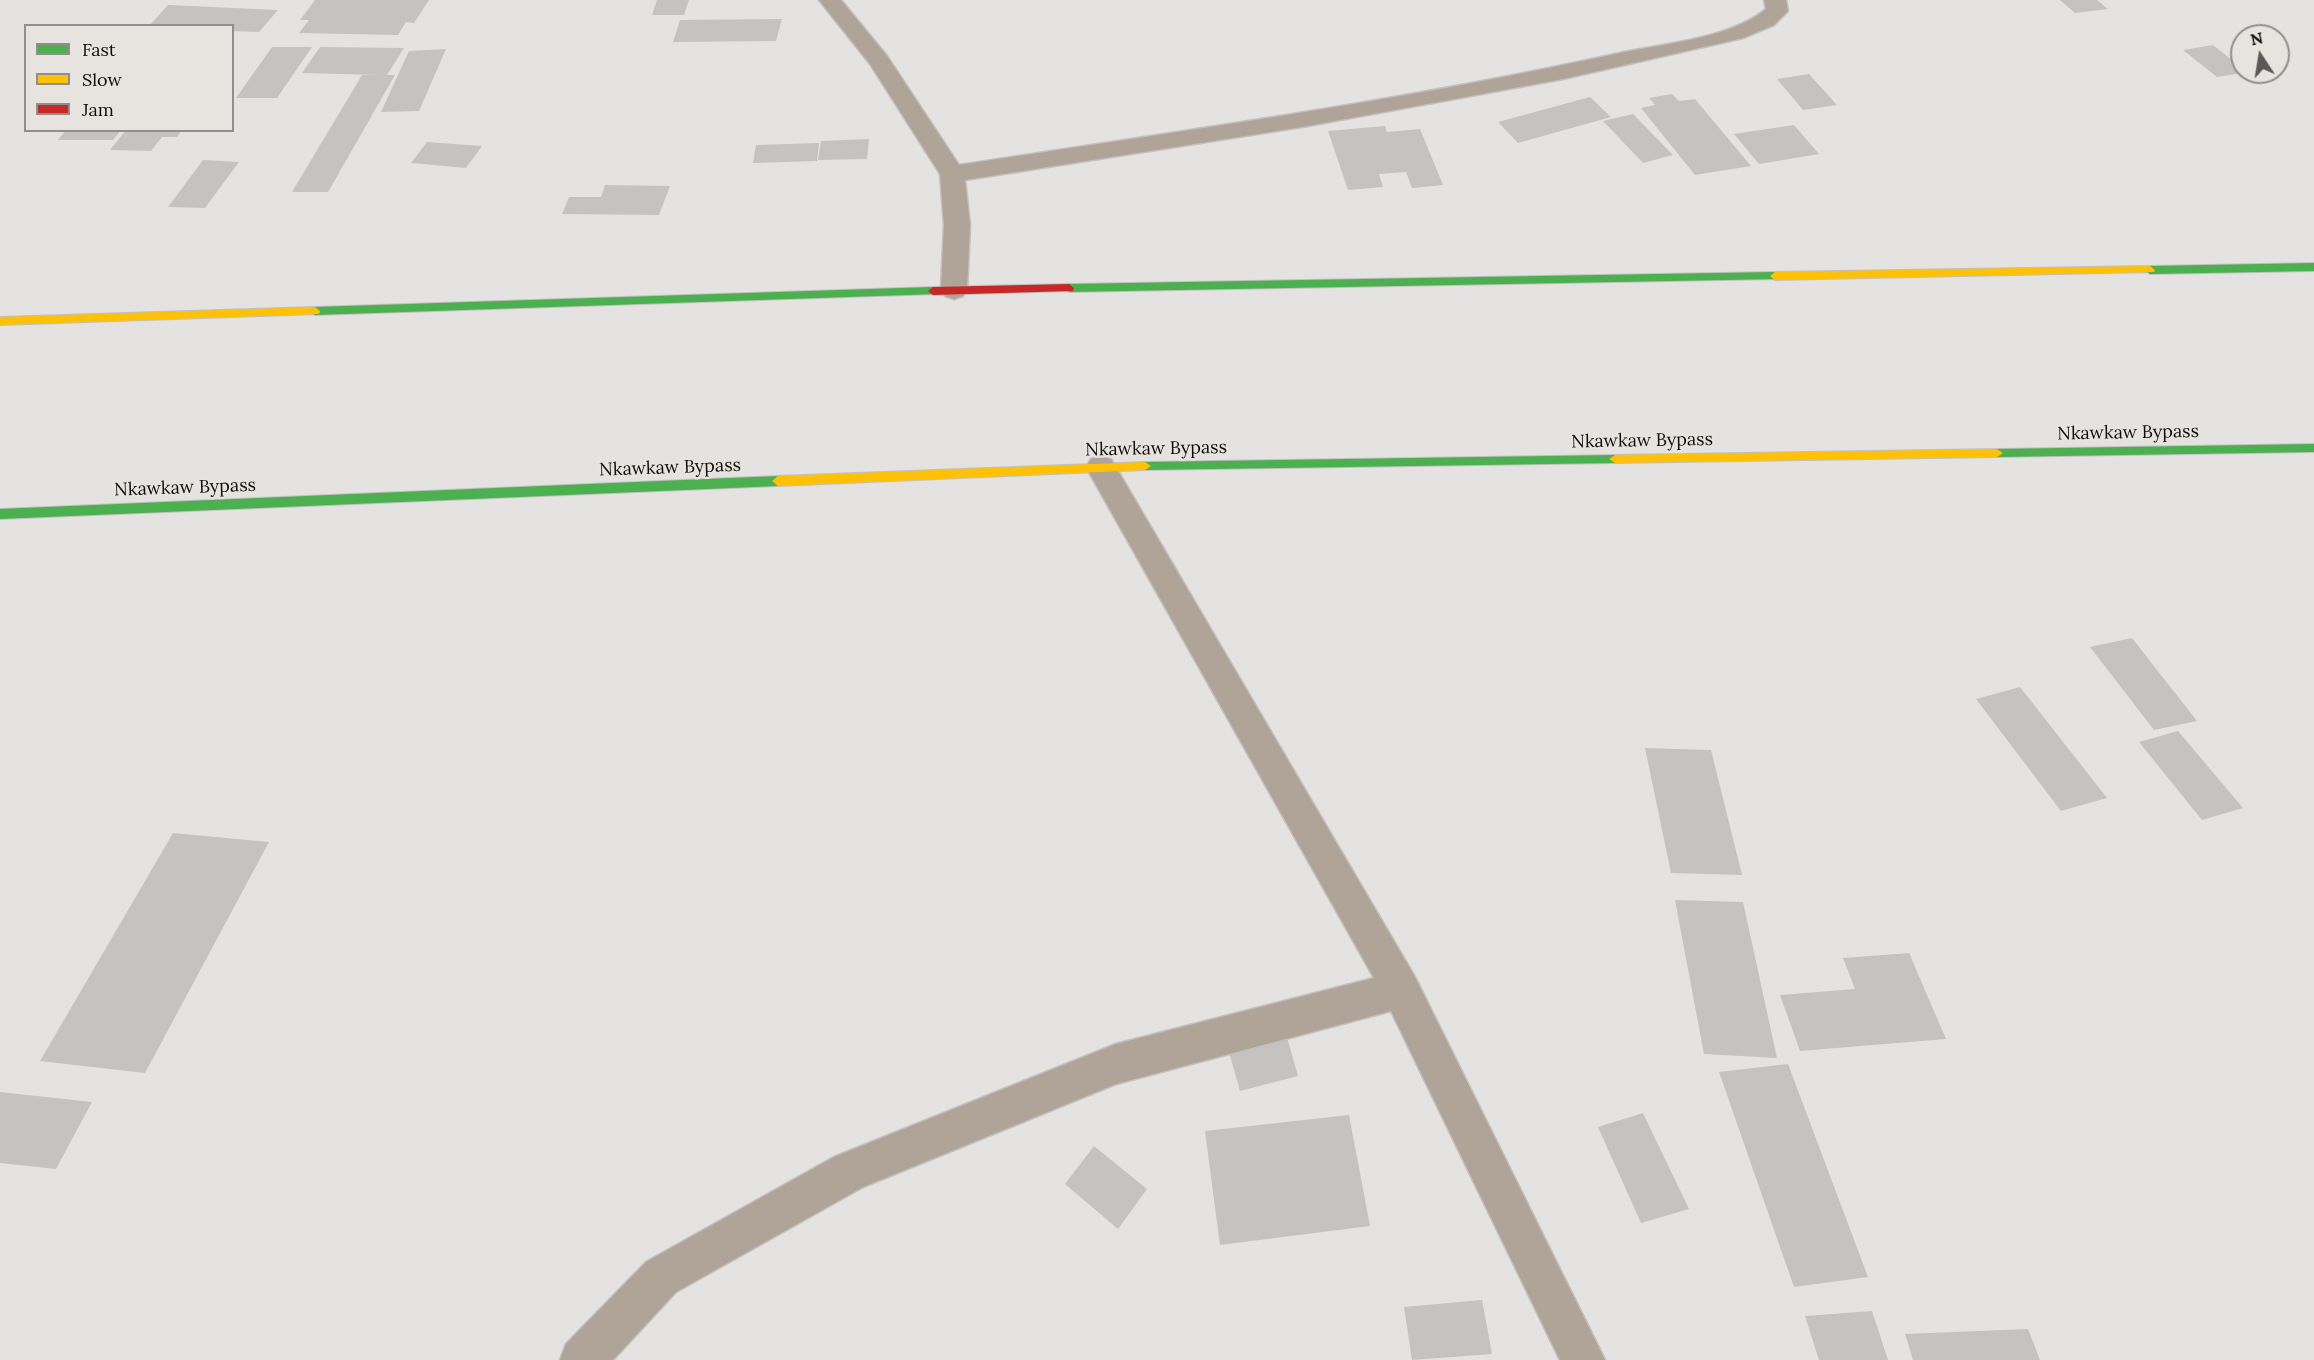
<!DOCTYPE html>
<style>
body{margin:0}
#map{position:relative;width:2314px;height:1360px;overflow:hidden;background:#e5e3e1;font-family:Lora,serif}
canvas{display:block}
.legend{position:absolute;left:24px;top:24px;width:210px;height:108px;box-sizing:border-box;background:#e7e3df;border:2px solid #918e8b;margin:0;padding:8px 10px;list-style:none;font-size:18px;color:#100e0d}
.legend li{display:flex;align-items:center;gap:12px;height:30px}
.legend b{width:30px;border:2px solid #918e8b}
.north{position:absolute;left:2230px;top:24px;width:60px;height:60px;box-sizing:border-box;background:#e7e3df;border:2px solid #918e8b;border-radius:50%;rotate:348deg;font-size:16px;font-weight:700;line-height:24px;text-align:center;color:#100e0d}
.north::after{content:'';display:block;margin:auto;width:21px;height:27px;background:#5b5957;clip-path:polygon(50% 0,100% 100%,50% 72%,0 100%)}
</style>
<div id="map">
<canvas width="2314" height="1360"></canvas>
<ul class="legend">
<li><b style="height:8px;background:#4caf50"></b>Fast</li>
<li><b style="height:8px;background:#ffc107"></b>Slow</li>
<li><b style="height:8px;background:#c62828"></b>Jam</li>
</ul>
<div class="north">N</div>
</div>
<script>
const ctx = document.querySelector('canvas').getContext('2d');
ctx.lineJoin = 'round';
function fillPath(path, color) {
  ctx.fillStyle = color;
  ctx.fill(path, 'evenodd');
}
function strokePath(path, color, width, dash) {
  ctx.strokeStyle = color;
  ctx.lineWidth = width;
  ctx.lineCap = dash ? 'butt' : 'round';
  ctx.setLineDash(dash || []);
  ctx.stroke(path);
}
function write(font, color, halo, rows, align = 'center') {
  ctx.font = font + ' Lora,serif';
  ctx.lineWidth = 5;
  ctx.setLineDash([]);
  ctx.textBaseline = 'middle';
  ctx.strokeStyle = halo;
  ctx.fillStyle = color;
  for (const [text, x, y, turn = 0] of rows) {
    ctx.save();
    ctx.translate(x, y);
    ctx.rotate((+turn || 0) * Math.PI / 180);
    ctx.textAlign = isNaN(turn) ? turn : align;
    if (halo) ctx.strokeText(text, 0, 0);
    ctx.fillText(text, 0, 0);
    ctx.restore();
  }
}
fillPath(new Path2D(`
 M 315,0 L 429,0 L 414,23 L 406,22 L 398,35 L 299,33 L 309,20 L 300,20 Z
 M 657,0 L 689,0 L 684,15 L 652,15 Z
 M 2060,0 L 2097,0 L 2108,9 L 2075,13 Z
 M 168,5 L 278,10 L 259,32 L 232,31 L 232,26 L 149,26 Z
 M 782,19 L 776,41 L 673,42 L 680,20 Z
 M 2213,45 L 2242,68 L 2242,73 L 2217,77 L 2183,50 Z
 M 272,47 L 312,47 L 277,98 L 236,98 Z
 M 320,47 L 404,48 L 387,75 L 395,75 L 328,192 L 292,192 L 362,75 L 379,75 L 302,73 Z
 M 446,49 L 419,111 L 381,112 L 409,51 Z
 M 1809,74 L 1837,105 L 1803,110 L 1777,79 Z
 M 1672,94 L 1679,101 L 1695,99 L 1751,166 L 1695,175 L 1641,108 L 1655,105 L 1649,98 Z
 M 1590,97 L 1611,117 L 1518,143 L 1498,122 Z
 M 1633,114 L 1673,155 L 1643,163 L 1603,121 Z
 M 1794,125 L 1819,154 L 1759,164 L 1734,134 Z
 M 1385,126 L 1387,132 L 1420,129 L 1443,185 L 1412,188 L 1406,172 L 1379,174 L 1383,187 L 1348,190 L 1328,131 Z
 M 66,130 L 121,130 L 113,140 L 58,140 Z
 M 126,130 L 182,130 L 177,137 L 162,137 L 151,151 L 110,150 Z
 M 869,139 L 867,159 L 818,160 L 821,141 Z
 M 427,142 L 482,146 L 466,168 L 411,163 Z
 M 819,143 L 817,161 L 753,163 L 756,145 Z
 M 203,160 L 239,162 L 205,208 L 168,207 Z
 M 605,185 L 670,186 L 659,215 L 562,214 L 569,197 L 601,197 Z
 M 2132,638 L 2197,721 L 2154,730 L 2090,647 Z
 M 2020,687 L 2107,798 L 2061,811 L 1976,699 Z
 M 2178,731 L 2243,808 L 2202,820 L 2139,742 Z
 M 1645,748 L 1711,750 L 1742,875 L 1671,873 Z
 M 173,833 L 269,842 L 145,1073 L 40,1061 Z
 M 1675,900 L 1743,902 L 1777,1058 L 1704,1054 Z
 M 1909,953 L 1946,1039 L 1800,1051 L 1780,995 L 1855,989 L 1843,958 Z
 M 1287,1037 L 1298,1076 L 1240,1091 L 1229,1052 Z
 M 1788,1064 L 1868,1277 L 1794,1287 L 1719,1072 Z
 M 0,1092 L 92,1102 L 56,1169 L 0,1163 Z
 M 1643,1113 L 1689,1209 L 1641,1223 L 1598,1127 Z
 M 1349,1115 L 1370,1226 L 1220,1245 L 1205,1131 Z
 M 1094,1146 L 1147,1189 L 1118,1229 L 1065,1184 Z
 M 1482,1300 L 1492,1354 L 1412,1360 L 1404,1307 Z
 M 1872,1311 L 1888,1360 L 1819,1360 L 1805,1316 Z
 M 2028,1329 L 2040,1360 L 1913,1360 L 1905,1334 Z`), '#c5c3c1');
const street = new Path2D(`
 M 819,0 L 841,0 L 887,56 L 959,165 C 1176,132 1395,102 1611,55 C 1657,44 1729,40 1766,9 L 1764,0 L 1786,0 L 1788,11 L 1774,25 L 1743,38 L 1563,79 L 1302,127 L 965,180 L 970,225 L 967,290 L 963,296 L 954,299 L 945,296 L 941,290 L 944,225 L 940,174 L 870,64 Z
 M 1101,456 L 1111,459 L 1415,977 L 1605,1360 L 1560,1360 L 1391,1011 L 1116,1084 L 863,1187 L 676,1292 L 613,1360 L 560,1360 L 566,1344 L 646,1262 L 834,1157 L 1116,1044 L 1374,978 L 1086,467 L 1091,459 Z`);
const fast = new Path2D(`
 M 2314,263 L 2314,271 L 2150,274 L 2145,270 L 2150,266 Z
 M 1775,272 L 1780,276 L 1779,279 L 1069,292 L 1064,288 L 1069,284 Z
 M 933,287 L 937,288 L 937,294 L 315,315 L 310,311 L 315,307 Z
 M 2314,444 L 2314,452 L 1997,457 L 1991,453 L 1997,449 Z
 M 1615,455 L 1621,459 L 1615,463 L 1145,470 L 1139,466 L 1145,462 Z
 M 778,476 L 784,481 L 778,486 L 0,519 L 0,509 Z`);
const slow = new Path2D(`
 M 2150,266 L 2155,270 L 2154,272 L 1775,280 L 1770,276 L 1775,272 Z
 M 315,307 L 320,311 L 319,314 L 0,325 L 0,317 Z
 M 1997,449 L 2003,453 L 1997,457 L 1615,463 L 1609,459 L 1615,455 Z
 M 1145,462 L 1151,466 L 1145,470 L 778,486 L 772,481 L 778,476 Z`);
const jam = new Path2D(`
 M 1069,284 L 1074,288 L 1073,291 L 933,295 L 928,291 L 933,287 Z`);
strokePath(street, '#c2c1c0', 3);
strokePath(fast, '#c2c1c0', 2);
strokePath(slow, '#c2c1c0', 2);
strokePath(jam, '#c2c1c0', 2);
fillPath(street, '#b0a397');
fillPath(fast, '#4caf50');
fillPath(slow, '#ffc107');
fillPath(jam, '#c62828');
write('18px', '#100e0d', '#e7e3df', [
 ["Nkawkaw Bypass",2128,433,-1],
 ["Nkawkaw Bypass",1642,441,-1],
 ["Nkawkaw Bypass",1156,449,-1],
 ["Nkawkaw Bypass",670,468,-2],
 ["Nkawkaw Bypass",185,488,-2]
]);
</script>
